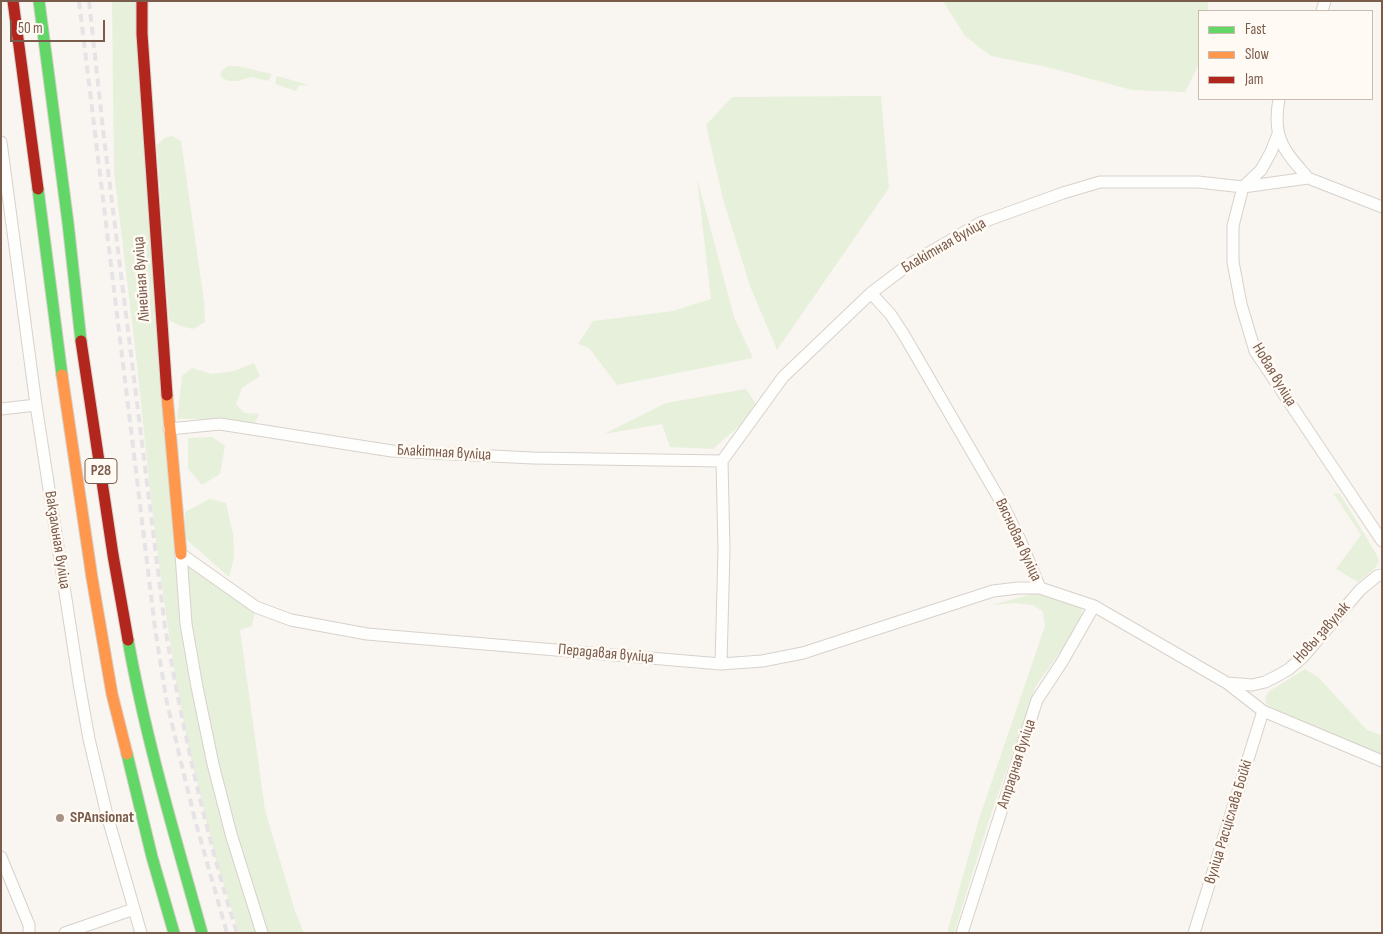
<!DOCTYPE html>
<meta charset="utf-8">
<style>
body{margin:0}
#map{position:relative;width:1383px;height:934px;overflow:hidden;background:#f9f5f0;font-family:"Sofia Sans Condensed",sans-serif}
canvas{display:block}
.frame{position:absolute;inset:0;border:2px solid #7a5c4d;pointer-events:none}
.legend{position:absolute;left:1198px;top:10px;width:175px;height:90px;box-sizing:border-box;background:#fffaf3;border:1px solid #cabbb1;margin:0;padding:6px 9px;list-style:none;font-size:15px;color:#7a5c4d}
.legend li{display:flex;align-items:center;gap:10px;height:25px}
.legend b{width:25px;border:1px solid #cabbb1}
.scale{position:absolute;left:10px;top:20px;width:95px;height:22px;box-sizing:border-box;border:2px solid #7a5c4d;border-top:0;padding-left:6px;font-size:15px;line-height:18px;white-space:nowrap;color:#7a5c4d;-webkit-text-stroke:4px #fffaf3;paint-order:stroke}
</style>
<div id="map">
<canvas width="1383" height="934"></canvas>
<div class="frame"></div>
<ul class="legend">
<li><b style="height:6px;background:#63d668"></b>Fast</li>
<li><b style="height:6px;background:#ff974d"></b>Slow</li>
<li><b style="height:6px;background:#b3261e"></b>Jam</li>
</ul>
<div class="scale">50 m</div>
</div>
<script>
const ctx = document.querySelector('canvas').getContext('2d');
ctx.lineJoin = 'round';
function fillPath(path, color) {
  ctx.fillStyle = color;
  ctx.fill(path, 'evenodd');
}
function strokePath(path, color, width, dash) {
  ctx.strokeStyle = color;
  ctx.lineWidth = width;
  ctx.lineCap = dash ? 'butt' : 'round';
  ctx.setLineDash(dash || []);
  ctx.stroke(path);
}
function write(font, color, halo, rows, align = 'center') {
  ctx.font = font + ' "Sofia Sans Condensed",sans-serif';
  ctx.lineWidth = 5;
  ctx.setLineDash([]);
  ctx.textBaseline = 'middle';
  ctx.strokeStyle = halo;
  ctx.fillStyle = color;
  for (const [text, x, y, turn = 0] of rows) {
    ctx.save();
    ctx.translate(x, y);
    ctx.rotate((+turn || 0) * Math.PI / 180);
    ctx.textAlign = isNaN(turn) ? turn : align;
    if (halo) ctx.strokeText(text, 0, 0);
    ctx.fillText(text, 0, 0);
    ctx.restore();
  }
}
fillPath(new Path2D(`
 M 112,1 L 142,1 L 181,554 L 256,607 L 252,626 L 240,630 L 265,810 L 295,911 L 304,933 L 239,933 L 216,860 L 189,750 L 176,682 L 162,586 L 151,500 L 137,364 L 114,172 Z
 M 943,1 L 1208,1 L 1208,11 L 1199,11 L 1199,64 L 1185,92 L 1132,90 L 1047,67 L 991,56 L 965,36 Z
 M 229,66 L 237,66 L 272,74 L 268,81 L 251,77 L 237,81 L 229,81 L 222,78 L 220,76 C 222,70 224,68 229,66 Z
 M 277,76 L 309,85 L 298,86 L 296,91 L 275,84 Z
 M 881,96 L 889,188 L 777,350 L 750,286 L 723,199 L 706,125 L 732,97 Z
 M 172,136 L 181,141 L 204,301 L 205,322 L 193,329 L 180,326 L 169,320 L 157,145 L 165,138 Z
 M 697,178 L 734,317 L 753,358 L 617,385 L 589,348 L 578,344 L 593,321 L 673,311 L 711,299 Z
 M 254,363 L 260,376 L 242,388 L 236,404 L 244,413 L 259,414 L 253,426 L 218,419 L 177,419 L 182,376 L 192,368 L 212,374 L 234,371 Z
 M 746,389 L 759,408 L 713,449 L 670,447 L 662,424 L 604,434 L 666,403 Z
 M 212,437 L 225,446 L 220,474 L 202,485 L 188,469 L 188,438 Z
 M 1333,493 L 1340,494 L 1378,557 L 1379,562 L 1375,568 L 1358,582 L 1336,569 L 1361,535 Z
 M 210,499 L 226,503 L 233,534 L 234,557 L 229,577 L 185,538 L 185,512 Z
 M 1036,593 L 1078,605 L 1082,610 L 1082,621 L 1036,686 L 990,817 L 954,933 L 947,933 L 979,819 L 1045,626 L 1043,612 L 1033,605 L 1014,603 L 992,605 Z
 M 1305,669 L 1318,677 L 1367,730 L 1382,735 L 1382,755 L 1288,715 L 1267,705 L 1265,699 L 1268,692 Z`), '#e7f0db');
const street = new Path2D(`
 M 1322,11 L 1325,1
 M 1279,99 C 1277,110 1276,124 1279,135 C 1283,151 1297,165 1308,178
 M 1,142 L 36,405 L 79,683 L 89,739 L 107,815 L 141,933
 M 1243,187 L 1233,226 L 1233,262 L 1241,304 L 1255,351 L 1382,541
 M 1243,187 L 1261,170 L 1271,152 L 1278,134
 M 871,293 L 891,315 L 904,335 L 1004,507 L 1021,542 L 1040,588
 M 1,409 L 36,405
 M 169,429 L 220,424 L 392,451 L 533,458 L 722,461
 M 181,554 L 256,607 L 291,620 L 367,634 L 721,664 L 762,661 L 803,653 L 993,591 L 1018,588 L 1040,588 L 1094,606 L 1227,683 L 1263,711 L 1382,761
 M 181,554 L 186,624 L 197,687 L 213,764 L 231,834 L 262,933
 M 721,664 L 724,550 L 722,461 L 783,377 L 871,293 L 908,265 L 980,223 L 1063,193 L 1100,182 L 1198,182 L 1243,187 L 1308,178 L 1382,207
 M 1228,683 L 1252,685 L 1265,682 L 1277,676 L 1289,669 L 1303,657 L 1360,590 L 1377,576 L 1382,575
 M 1,857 L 29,925 L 29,933
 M 65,933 L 134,909
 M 962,933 L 1037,700 L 1062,662 L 1094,606
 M 1194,933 L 1263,711`);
const fast = new Path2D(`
 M 39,1 L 68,223 L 81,341
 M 38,189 L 62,375
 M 128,640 C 146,740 175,836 202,933
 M 127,754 L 152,857 L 174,933`);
const slow = new Path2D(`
 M 62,375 L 92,578 L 112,694 L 127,754
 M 167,395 L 181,554`);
const jam = new Path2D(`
 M 13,1 L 38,189
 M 142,1 L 142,34 L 167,395
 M 81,341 L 113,555 L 128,640`);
strokePath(street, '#d7d1cb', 13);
strokePath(fast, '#d9d2cb', 13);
strokePath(slow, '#d9d2cb', 13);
strokePath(jam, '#d9d2cb', 13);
strokePath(street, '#fefefd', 11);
strokePath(fast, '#63d668', 11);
strokePath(slow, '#ff974d', 11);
strokePath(jam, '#b3261e', 11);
strokePath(new Path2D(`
 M 79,1 L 155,628 L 166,698 L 180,758 L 195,820 L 227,933
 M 89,1 L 104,138 L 165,627 C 183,730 205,832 237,933`), '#e6e3e7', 4, [8, 5]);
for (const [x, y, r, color] of [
 [60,818,5,"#a69286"]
]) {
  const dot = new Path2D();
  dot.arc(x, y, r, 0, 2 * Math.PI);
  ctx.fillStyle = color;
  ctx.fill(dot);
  strokePath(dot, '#fffaf3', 2);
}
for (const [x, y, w] of [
 [101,471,32]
]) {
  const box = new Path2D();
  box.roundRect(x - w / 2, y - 12.5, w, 25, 4);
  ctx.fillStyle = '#fffaf3';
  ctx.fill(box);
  strokePath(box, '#7a5c4d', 1);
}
write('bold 15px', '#7a5c4d', null, [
 ["Р28",101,471]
]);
write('16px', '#7a5c4d', '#fffaf3', [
 ["Блакітная вуліца",944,246,-30],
 ["Лінейная вуліца",142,279,-94],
 ["Новая вуліца",1274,375,59],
 ["Блакітная вуліца",444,453,3],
 ["Вакзальная вуліца",57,540,81],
 ["Вясновая вуліца",1018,540,65],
 ["Новы завулак",1322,633,-48],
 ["Перадавая вуліца",606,654,5],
 ["Атрадная вуліца",1017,764,-72],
 ["вуліца Расціслава Бойкі",1229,822,-73]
]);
write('bold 16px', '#7a5c4d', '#fffaf3', [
 ["SPAnsionat",70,818]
], 'left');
</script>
